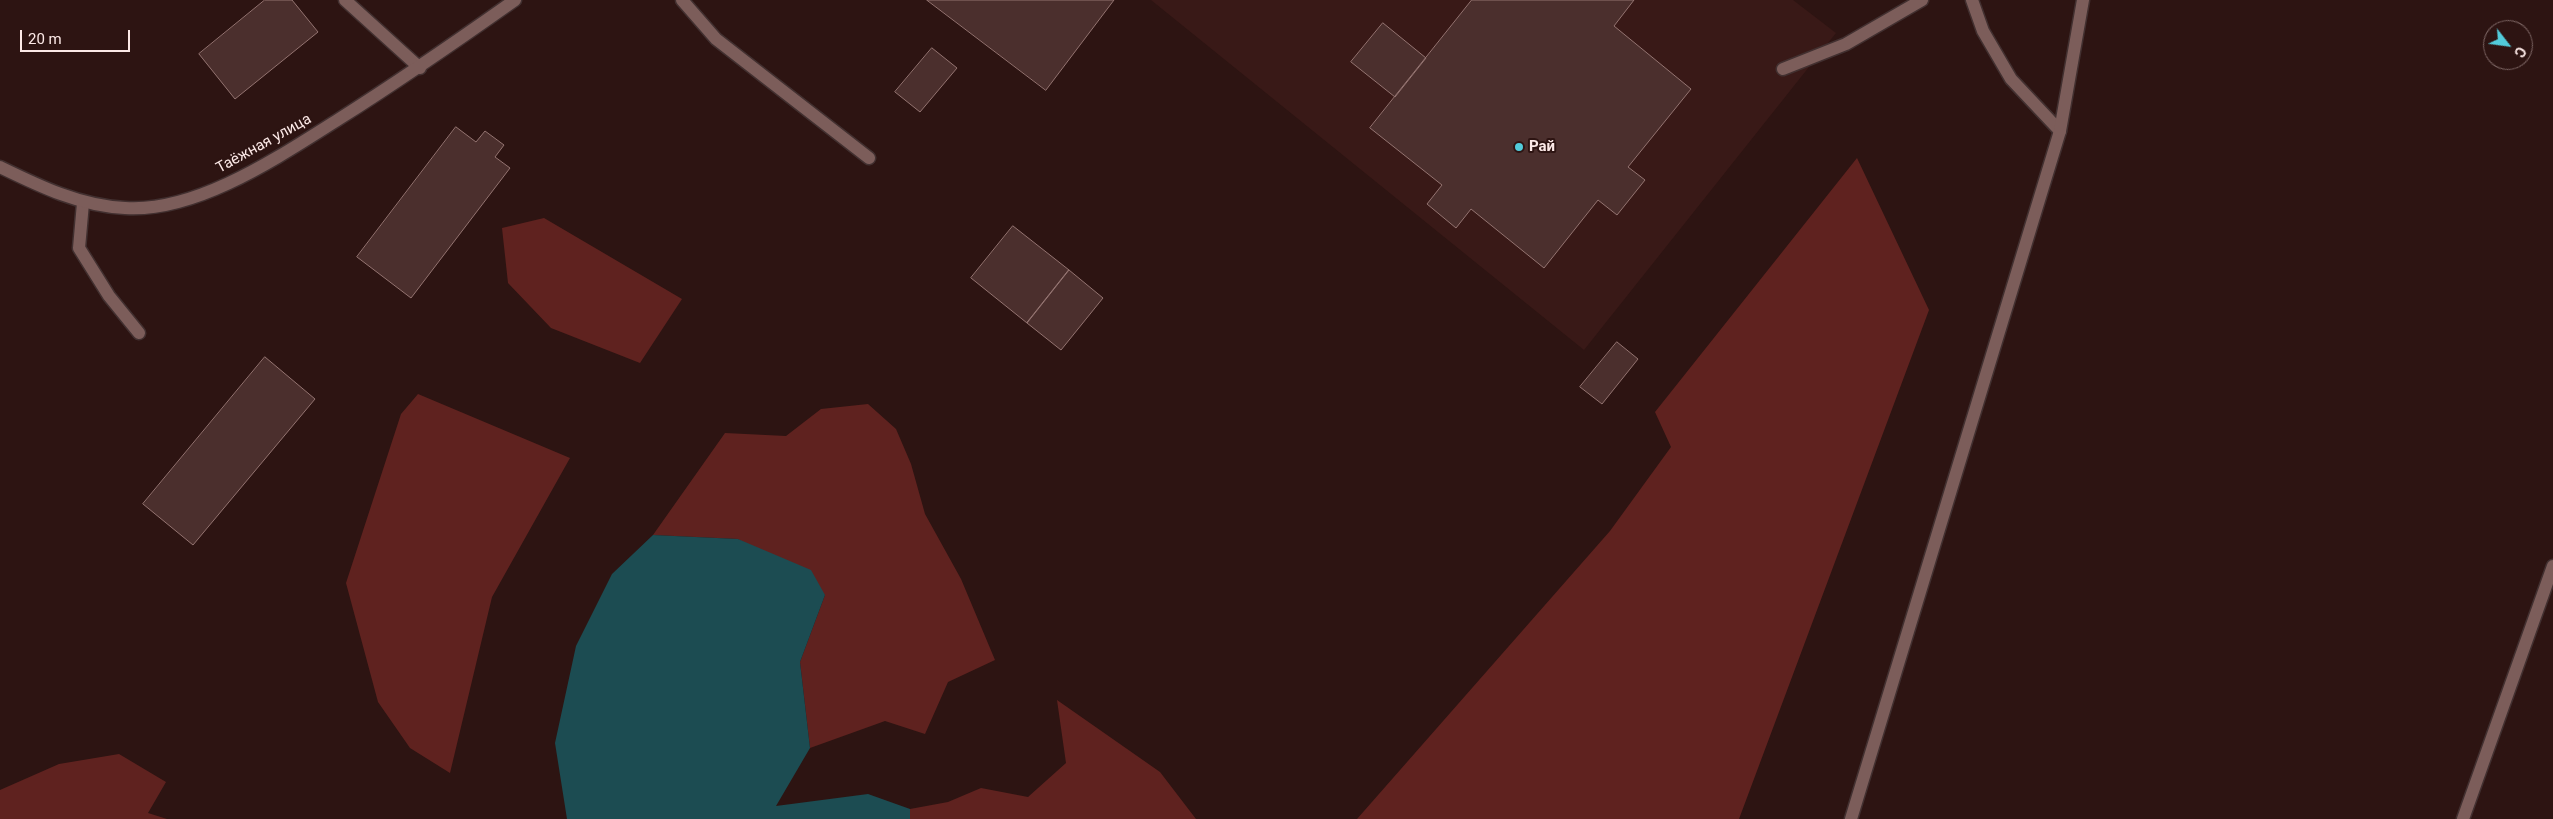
<!DOCTYPE html>
<meta charset="utf-8">
<style>
body{margin:0}
#map{position:relative;width:2553px;height:819px;overflow:hidden;background:#2d1412;font-family:Roboto,sans-serif}
canvas{display:block}
.north{position:absolute;left:2483px;top:20px;width:50px;height:50px;box-sizing:border-box;background:#2d1412;border:1px solid #806967;border-radius:50%;rotate:120deg;font-size:14px;font-weight:700;line-height:20px;text-align:center;color:#fce9e7}
.north::after{content:'';display:block;margin:auto;width:18px;height:22px;background:#52cbda;clip-path:polygon(50% 0,100% 100%,50% 72%,0 100%)}
.scale{position:absolute;left:20px;top:30px;width:110px;height:22px;box-sizing:border-box;border:2px solid #fce9e7;border-top:0;padding-left:6px;font-size:15px;line-height:18px;white-space:nowrap;color:#fce9e7;-webkit-text-stroke:4px #2d1412;paint-order:stroke}
</style>
<div id="map">
<canvas width="2553" height="819"></canvas>
<div class="north">С</div>
<div class="scale">20 m</div>
</div>
<script>
const ctx = document.querySelector('canvas').getContext('2d');
ctx.lineJoin = 'round';
function fillPath(path, color) {
  ctx.fillStyle = color;
  ctx.fill(path, 'evenodd');
}
function strokePath(path, color, width, dash) {
  ctx.strokeStyle = color;
  ctx.lineWidth = width;
  ctx.lineCap = dash ? 'butt' : 'round';
  ctx.setLineDash(dash || []);
  ctx.stroke(path);
}
function write(font, color, halo, rows, align = 'center') {
  ctx.font = font + ' Roboto,sans-serif';
  ctx.lineWidth = 4;
  ctx.setLineDash([]);
  ctx.textBaseline = 'middle';
  ctx.strokeStyle = halo;
  ctx.fillStyle = color;
  for (const [text, x, y, turn = 0] of rows) {
    ctx.save();
    ctx.translate(x, y);
    ctx.rotate((+turn || 0) * Math.PI / 180);
    ctx.textAlign = isNaN(turn) ? turn : align;
    if (halo) ctx.strokeText(text, 0, 0);
    ctx.fillText(text, 0, 0);
    ctx.restore();
  }
}
fillPath(new Path2D(`
 M 1151,0 L 1793,0 L 1836,33 L 1584,350 Z`), '#391917');
fillPath(new Path2D(`
 M 1857,158 L 1929,310 L 1739,819 L 1357,819 L 1610,531 L 1671,447 L 1655,412 Z
 M 544,218 L 682,299 L 640,363 L 551,328 L 508,283 L 502,228 Z
 M 418,394 L 570,458 L 492,597 L 450,773 L 410,748 L 378,702 L 346,583 L 401,414 Z
 M 868,404 L 896,429 L 911,464 L 925,514 L 961,579 L 995,660 L 948,682 L 925,734 L 885,721 L 810,748 L 800,662 L 825,595 L 738,539 L 653,535 L 725,433 L 786,436 L 821,409 Z
 M 1057,700 L 1160,772 L 1196,819 L 910,819 L 910,809 L 948,802 L 981,788 L 1028,797 L 1066,763 Z
 M 119,754 L 166,782 L 148,813 L 167,819 L 0,819 L 0,790 L 59,764 Z`), '#5f221f');
fillPath(new Path2D(`
 M 653,535 L 738,539 L 811,570 L 825,595 L 800,662 L 810,748 L 776,806 L 868,794 L 910,809 L 910,819 L 567,819 L 555,743 L 576,646 L 612,574 Z`), '#1c4c52');
const building = new Path2D(`
 M 265,0 L 292,0 L 318,32 L 235,99 L 199,54 Z
 M 927,0 L 1114,0 L 1046,90 Z
 M 1472,0 L 1634,0 L 1614,26 L 1691,89 L 1628,167 L 1645,180 L 1617,215 L 1598,200 L 1544,268 L 1471,209 L 1456,228 L 1427,204 L 1442,185 L 1370,128 Z
 M 1383,23 L 1426,58 L 1395,97 L 1351,62 Z
 M 932,48 L 957,68 L 920,112 L 895,92 Z
 M 456,127 L 476,142 L 485,131 L 504,145 L 495,157 L 510,168 L 411,298 L 357,257 Z
 M 1013,226 L 1069,270 L 1027,323 L 971,278 Z
 M 1069,270 L 1103,298 L 1061,350 L 1027,323 Z
 M 1617,342 L 1638,359 L 1602,404 L 1580,387 Z
 M 265,357 L 315,399 L 193,545 L 143,504 Z`);
fillPath(building, '#4b2f2d');
strokePath(building, '#947471', 1);
const service = new Path2D(`
 M 345,0 L 420,68
 M 682,0 L 716,39 L 869,158
 M 1972,0 L 1983,31 L 2011,79 L 2060,131
 M 1783,69 L 1846,44 L 1922,0
 M 83,203 L 79,248 L 109,296 L 139,333
 M 2463,819 L 2553,566`);
const minor = new Path2D(`
 M 0,167 C 39,186 80,206 125,208 C 197,213 280,156 339,119 C 399,81 457,41 515,0
 M 1851,819 L 2060,131 L 2083,0`);
strokePath(service, '#423030', 15);
strokePath(minor, '#423030', 15);
strokePath(service, '#7c5d5a', 12);
strokePath(minor, '#7c5d5a', 12);
for (const [x, y, r, color] of [
 [1519,147,5,"#52cbda"]
]) {
  const dot = new Path2D();
  dot.arc(x, y, r, 0, 2 * Math.PI);
  ctx.fillStyle = color;
  ctx.fill(dot);
  strokePath(dot, '#2d1412', 2);
}
write('15px', '#fce9e7', '#2d1412', [
 ["Таёжная улица",264,144,-29]
]);
write('bold 15px', '#fce9e7', '#2d1412', [
 ["Рай",1529,147]
], 'left');
</script>
